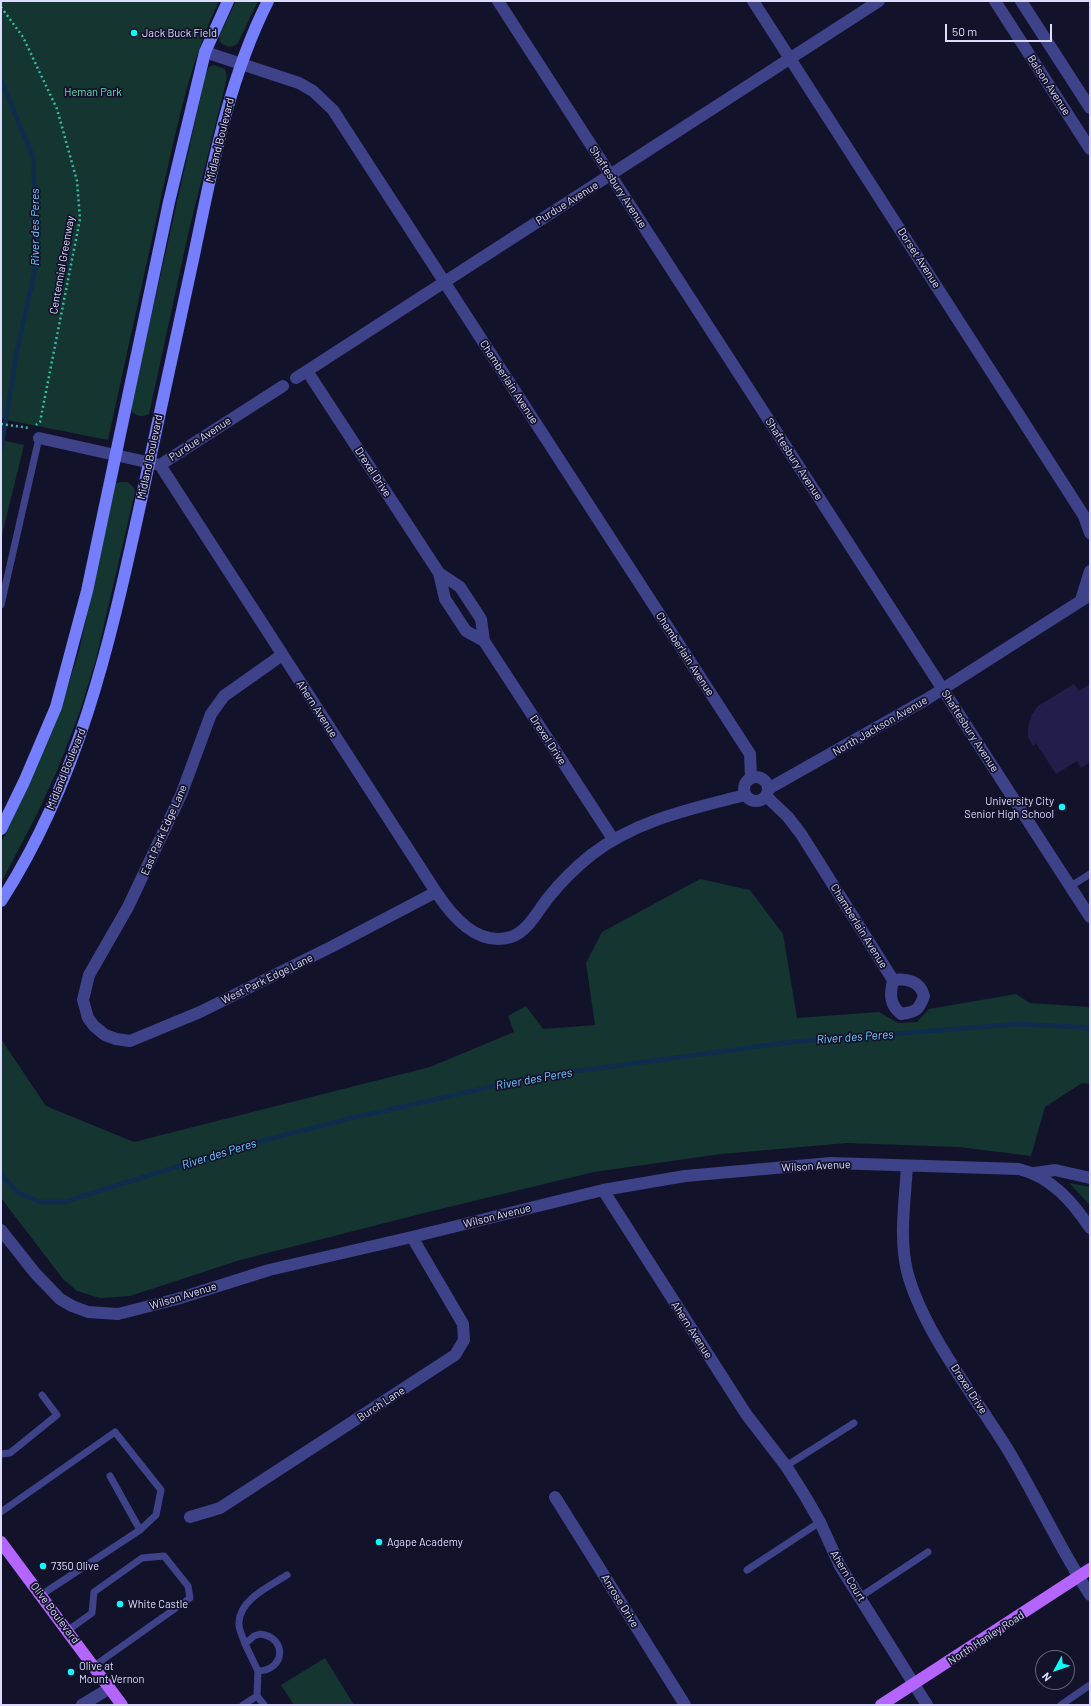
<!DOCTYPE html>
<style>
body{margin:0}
#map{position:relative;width:1091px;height:1706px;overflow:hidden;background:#13122b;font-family:Barlow,sans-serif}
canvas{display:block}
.frame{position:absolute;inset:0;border:2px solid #dddcff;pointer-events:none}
.north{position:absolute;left:1035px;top:1650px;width:40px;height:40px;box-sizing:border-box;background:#13122b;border:1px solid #646380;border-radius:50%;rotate:230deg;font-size:11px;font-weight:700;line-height:16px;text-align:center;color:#dddcff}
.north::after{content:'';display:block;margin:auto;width:14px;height:18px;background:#0bfcfb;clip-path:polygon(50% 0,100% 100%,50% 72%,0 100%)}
.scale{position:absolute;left:945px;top:24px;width:107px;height:18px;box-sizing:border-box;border:2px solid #dddcff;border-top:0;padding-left:5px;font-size:12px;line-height:14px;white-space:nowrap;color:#dddcff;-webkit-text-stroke:3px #13122b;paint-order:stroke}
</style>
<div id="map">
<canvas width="1091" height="1706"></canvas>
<div class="frame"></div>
<div class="north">N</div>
<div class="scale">50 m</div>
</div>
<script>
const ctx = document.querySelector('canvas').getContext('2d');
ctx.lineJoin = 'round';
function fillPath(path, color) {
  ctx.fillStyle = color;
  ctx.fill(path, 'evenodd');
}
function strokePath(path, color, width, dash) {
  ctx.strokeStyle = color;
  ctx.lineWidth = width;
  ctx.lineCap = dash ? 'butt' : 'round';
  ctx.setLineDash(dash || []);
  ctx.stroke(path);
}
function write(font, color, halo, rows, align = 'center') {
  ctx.font = font + ' Barlow,sans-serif';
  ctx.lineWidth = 3.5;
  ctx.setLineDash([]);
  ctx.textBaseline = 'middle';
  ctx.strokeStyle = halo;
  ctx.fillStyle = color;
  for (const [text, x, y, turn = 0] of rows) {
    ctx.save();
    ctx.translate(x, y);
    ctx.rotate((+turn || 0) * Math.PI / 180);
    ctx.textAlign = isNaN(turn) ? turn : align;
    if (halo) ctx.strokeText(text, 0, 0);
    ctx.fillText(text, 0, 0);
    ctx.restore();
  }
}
fillPath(new Path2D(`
 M 1,1 L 219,1 C 188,65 175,137 159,207 C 142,284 125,362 108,440 L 1,419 Z
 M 236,1 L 258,1 L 238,43 C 231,49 227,47 220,42 L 219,36 Z
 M 214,65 L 225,69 L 227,78 L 189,230 L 149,414 C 142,417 139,417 132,412 L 131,406 L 206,73 L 209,67 Z
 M 1,440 L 24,445 L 1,539 Z
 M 121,482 L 128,482 L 134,488 L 135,492 L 96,659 L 80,711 L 57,771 L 37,814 L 1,883 L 1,843 L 29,785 L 61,708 L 79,651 L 116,483 Z
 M 700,879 L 750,890 L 783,934 L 797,1018 L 879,1012 L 898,1023 L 917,1022 L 929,1009 L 1016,994 L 1030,1003 L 1090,1007 L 1090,1084 L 1082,1083 L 1045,1107 L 1031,1156 L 959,1147 L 847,1143 L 721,1154 L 594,1172 L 428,1212 L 240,1260 L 130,1296 L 100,1298 L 77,1291 L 63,1279 L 1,1198 L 1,1039 L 46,1106 L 134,1142 L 430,1067 L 514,1032 L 508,1016 L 526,1006 L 543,1029 L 595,1025 L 586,963 L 602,932 Z
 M 1069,1183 L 1090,1187 L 1090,1205 Z
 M 325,1658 L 354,1705 L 294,1705 L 281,1685 Z`), '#153531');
strokePath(new Path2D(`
 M 1,80 L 33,157 L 37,260 L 17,351 L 1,449
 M 1,1174 L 18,1193 L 40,1202 L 64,1202 L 246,1145 L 348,1119 L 534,1077 L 791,1042 L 1018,1024 L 1080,1027 L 1090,1029`), '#0e2c4e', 4.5);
fillPath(new Path2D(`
 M 1074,684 L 1079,691 L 1090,684 L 1090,762 L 1081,768 L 1077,761 L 1056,774 L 1036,743 L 1033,746 L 1028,737 L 1028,728 L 1031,716 L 1038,706 Z`), '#221e4c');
strokePath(new Path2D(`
 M 1,7 L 23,37 L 57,109 L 77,181 L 80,219 L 40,422 L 36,425
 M 1,424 L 30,428`), '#33bca6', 2.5, [2, 3]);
strokePath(new Path2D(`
 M 1,605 L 39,438
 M 1071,886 L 1090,874
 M 1,1454 L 10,1453 L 57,1415 L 42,1395
 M 786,1466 L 854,1423
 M 1,1512 L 115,1432 L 161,1490 L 156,1515 L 140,1530
 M 747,1570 L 820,1522
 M 41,1595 L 140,1530 L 110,1476
 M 860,1597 L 928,1552
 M 67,1631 L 92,1613 L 94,1592 L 142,1558 L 164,1556 L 188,1586 L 190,1598 L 94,1666
 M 260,1634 C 287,1637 286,1670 258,1671 L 245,1644 L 254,1636 Z
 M 245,1644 C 243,1637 238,1629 239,1622 C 240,1599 270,1586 287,1575
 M 257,1696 L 258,1671
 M 243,1705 L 257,1696 L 264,1705
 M 1061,1705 L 1090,1685`), '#3d4289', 7);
strokePath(new Path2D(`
 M 498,1 L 1090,917
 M 753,1 L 1084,516 L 1090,533
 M 995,1 L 1090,149
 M 1021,1 L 1090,108
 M 205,52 L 299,83 L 313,91 L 333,110 L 750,754 L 751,777
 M 307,371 L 439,573 L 445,599 L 466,631 L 484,641 L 613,839
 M 296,378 L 879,1
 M 39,438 L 160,465 L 283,386
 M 160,465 L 436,892 C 452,916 477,947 511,937 C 528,931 537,912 548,898 C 560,883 576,867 591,855 C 636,820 691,809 745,795
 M 439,573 L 460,587 L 481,619 L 484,641
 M 1081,600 L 1090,571
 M 282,655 L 224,696 L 211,714 L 181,795 L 154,852 L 128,907 L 89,975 L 83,1000 L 88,1018 L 94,1026 L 105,1035 L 116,1039 L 130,1041 L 200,1012 L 333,946 L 436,892
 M744 789a12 12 0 1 1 24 0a12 12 0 1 1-24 0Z
 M 768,789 L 927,699 L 1090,595
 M 766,796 L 788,817 L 801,834 L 893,980 C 890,994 889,1004 901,1014 C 916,1012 919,1010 924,996 C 920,981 907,978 893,980
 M 907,1166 C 905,1201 899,1237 907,1271 C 923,1332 975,1396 1008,1450 C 1037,1498 1060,1549 1090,1595
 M 1035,1173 L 1055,1170 L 1090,1178
 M 603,1190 L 746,1414 L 786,1466 L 805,1496 L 820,1522 L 840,1566 L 927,1705
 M 1,1230 L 35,1273 L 60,1299 L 72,1306 L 88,1312 L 118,1314 L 177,1299 L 269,1270 L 412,1237 L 603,1190 L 685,1176 L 831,1163 L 1019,1169 C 1051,1177 1072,1201 1090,1228
 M 555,1497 L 685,1705
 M 190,1517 L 220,1508 L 455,1355 L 464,1340 L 463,1324 L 412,1237
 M 82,1705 L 110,1688`), '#3d4289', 12);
strokePath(new Path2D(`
 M 1,829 L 24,782 L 56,707 L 87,591 L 169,202 L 205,52 L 228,1
 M 1,901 C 78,782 109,647 139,510 C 157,425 175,340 194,255 C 212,169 228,80 268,1`), '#757ffd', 12);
strokePath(new Path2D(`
 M 1,1542 L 122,1705
 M 881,1705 L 1090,1569`), '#b465fd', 12);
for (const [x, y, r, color] of [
 [134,33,4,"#0bfcfb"],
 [1062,807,4,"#0bfcfb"],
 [379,1542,4,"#0bfcfb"],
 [43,1566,4,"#0bfcfb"],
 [120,1604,4,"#0bfcfb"],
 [71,1672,4,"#0bfcfb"]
]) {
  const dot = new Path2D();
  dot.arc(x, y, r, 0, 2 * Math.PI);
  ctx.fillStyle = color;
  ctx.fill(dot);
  strokePath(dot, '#13122b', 1.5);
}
write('11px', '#dddcff', '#13122b', [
 ["Jack Buck Field",142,33],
 ["University City",1054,801,"right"],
 ["Senior High School",1054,814,"right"],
 ["Agape Academy",387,1542],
 ["7350 Olive",51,1566],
 ["White Castle",128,1604],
 ["Olive at",79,1666],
 ["Mount Vernon",79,1679]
], 'left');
write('11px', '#dddcff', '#13122b', [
 ["Balson Avenue",1049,85,57],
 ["Midland Boulevard",220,140,-76],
 ["Shaftesbury Avenue",618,187,57],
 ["Purdue Avenue",567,203,-32],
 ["Dorset Avenue",919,258,57],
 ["Centennial Greenway",62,265,-80],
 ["Chamberlain Avenue",509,382,57],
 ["Purdue Avenue",200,439,-33],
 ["Midland Boulevard",150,457,-78],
 ["Shaftesbury Avenue",794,459,57],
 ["Drexel Drive",373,472,57],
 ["Chamberlain Avenue",685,654,57],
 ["Ahern Avenue",317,709,57],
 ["North Jackson Avenue",880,726,-30],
 ["Shaftesbury Avenue",970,731,57],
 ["Drexel Drive",548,740,57],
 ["Midland Boulevard",66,769,-68],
 ["East Park Edge Lane",164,830,-66],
 ["Chamberlain Avenue",859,926,58],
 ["West Park Edge Lane",267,979,-26],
 ["Wilson Avenue",816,1166,-3],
 ["Wilson Avenue",497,1216,-14],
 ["Wilson Avenue",183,1296,-17],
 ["Ahern Avenue",692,1330,57],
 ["Drexel Drive",969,1389,57],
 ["Burch Lane",381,1404,-33],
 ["Ahern Court",848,1576,59],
 ["Anrose Drive",620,1601,58],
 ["Olive Boulevard",55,1613,53],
 ["North Hanley Road",986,1638,-33]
]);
write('11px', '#67e0b5', '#13122b', [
 ["Heman Park",93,92]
]);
write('italic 12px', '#6cc9fd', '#13122b', [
 ["River des Peres",35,227,-90],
 ["River des Peres",855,1037,-4],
 ["River des Peres",534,1079,-10],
 ["River des Peres",219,1154,-17]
]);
</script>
